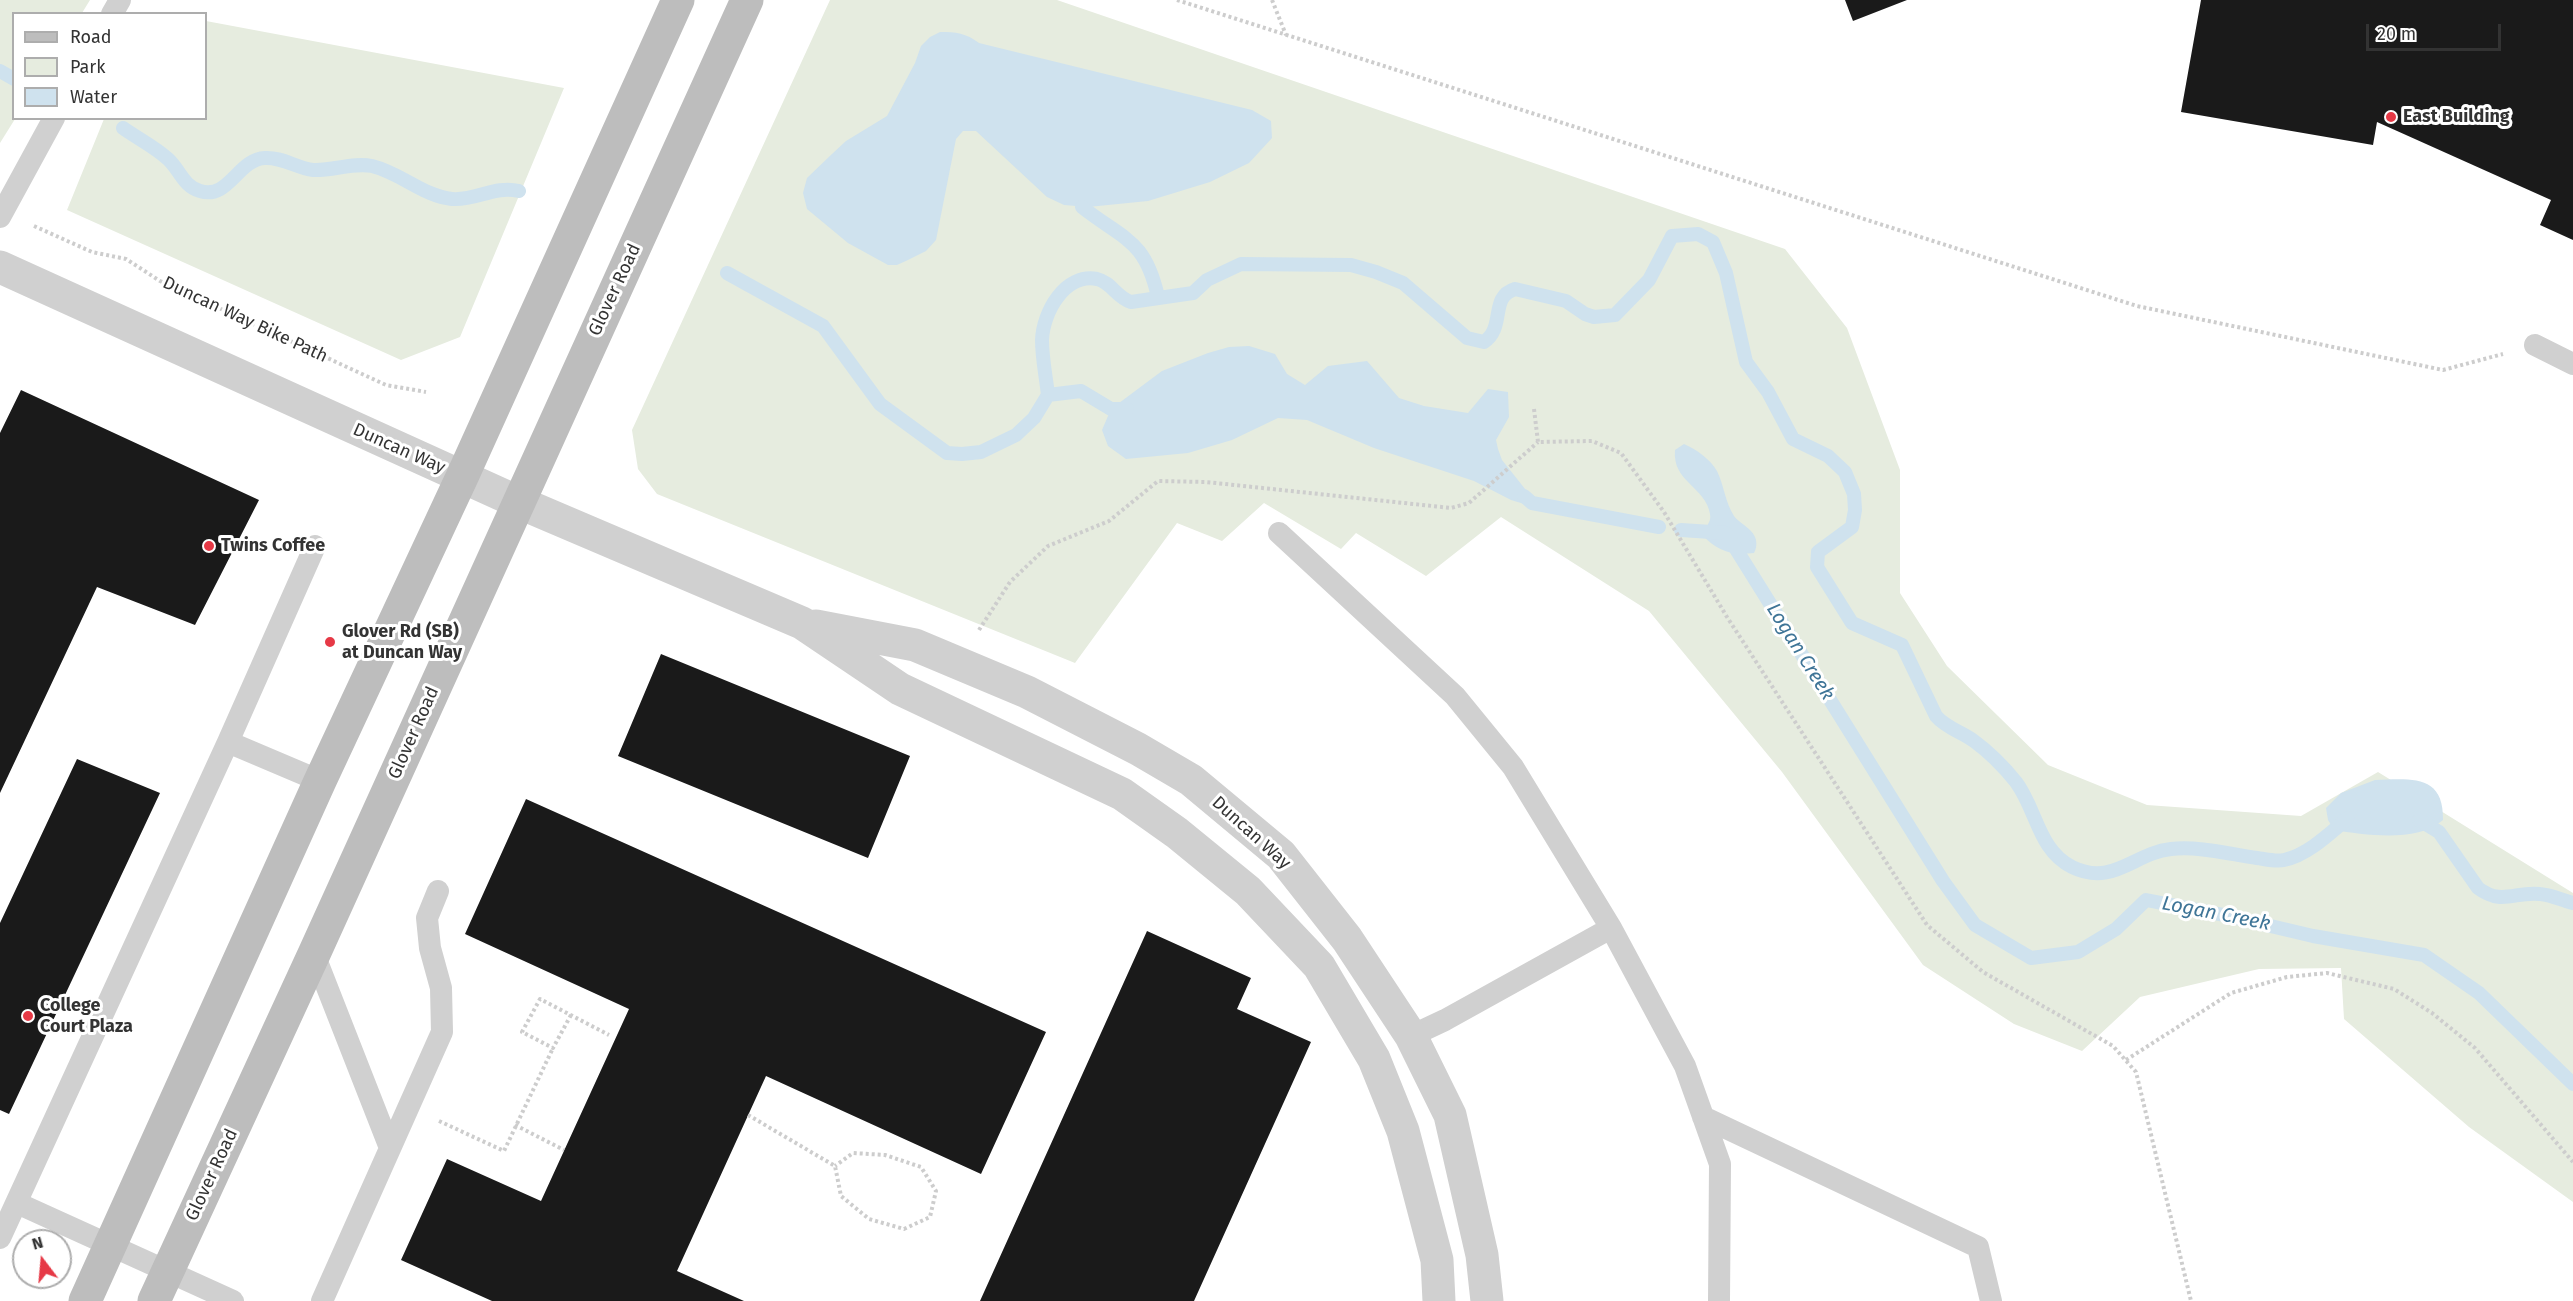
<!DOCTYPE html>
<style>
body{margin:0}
#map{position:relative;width:2573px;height:1301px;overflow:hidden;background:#fff;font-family:"Fira Sans",sans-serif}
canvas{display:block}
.legend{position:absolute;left:12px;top:12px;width:195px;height:108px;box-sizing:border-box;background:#fff;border:2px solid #adadad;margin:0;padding:8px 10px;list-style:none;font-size:18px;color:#333}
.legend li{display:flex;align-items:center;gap:12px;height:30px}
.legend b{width:30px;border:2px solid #adadad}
.north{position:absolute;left:12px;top:1229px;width:60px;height:60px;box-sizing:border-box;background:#fff;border:2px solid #adadad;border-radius:50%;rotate:344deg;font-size:16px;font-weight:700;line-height:24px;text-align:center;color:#333}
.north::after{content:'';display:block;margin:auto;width:21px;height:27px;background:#e63946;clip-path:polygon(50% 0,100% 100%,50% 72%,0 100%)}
.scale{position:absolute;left:2366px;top:24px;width:135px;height:27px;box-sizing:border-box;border:3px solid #333;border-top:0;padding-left:8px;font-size:18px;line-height:21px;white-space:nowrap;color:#333;-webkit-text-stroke:4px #fff;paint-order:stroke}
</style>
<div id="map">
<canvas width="2573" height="1301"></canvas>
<ul class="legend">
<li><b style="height:8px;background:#bdbdbd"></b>Road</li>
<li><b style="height:16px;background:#e6ecdf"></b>Park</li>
<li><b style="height:16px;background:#cfe2ee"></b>Water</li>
</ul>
<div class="north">N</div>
<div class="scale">20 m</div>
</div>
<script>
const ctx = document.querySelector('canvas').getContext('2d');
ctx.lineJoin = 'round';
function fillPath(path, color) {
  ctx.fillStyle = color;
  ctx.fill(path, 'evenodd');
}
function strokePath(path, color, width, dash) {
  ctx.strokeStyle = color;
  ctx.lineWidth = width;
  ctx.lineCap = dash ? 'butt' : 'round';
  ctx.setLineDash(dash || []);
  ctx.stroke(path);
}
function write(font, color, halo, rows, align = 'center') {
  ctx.font = font + ' "Fira Sans",sans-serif';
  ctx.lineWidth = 6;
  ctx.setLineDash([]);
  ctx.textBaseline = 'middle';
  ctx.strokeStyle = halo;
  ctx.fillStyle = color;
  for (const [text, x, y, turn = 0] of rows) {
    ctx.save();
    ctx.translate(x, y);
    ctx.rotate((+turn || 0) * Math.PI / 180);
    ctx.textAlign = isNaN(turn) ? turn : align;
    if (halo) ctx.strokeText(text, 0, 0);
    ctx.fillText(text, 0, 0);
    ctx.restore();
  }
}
fillPath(new Path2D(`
 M 0,0 L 90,0 L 82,13 L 14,14 L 15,119 L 0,143 Z
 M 830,0 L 1057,0 L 1785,249 L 1847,328 L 1900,470 L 1900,593 L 1947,666 L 2048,765 L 2147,805 L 2301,816 L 2378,772 L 2573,893 L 2573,1202 L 2469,1127 L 2344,1019 L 2341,968 L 2259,969 L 2140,997 L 2082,1051 L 2014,1024 L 1923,965 L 1782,772 L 1649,611 L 1501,517 L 1426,576 L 1356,533 L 1341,549 L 1264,503 L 1222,541 L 1177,523 L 1075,663 L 657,494 L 638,469 L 632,430 Z
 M 206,21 L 564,88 L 460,337 L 401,360 L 67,210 L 104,119 L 206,118 Z`), '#e6ecdf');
fillPath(new Path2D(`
 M 940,32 C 956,32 966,33 979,43 L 1252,110 L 1271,121 L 1272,138 L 1249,163 L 1210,182 L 1148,201 L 1088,207 L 1064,205 L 1047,197 L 976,131 L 963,131 L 956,139 L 936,240 L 926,251 L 908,260 L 897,265 L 888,265 L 848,243 L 807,209 L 803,193 L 807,178 L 832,154 L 846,141 L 887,116 L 915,63 L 921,46 L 930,37 Z
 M 1249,346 L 1275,354 L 1287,374 L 1305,385 L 1328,366 L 1367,361 L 1399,398 L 1424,406 L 1468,413 L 1488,389 L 1508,392 L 1509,417 L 1496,440 L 1498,449 L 1502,460 L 1537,504 L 1534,507 L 1511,500 L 1474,481 L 1374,448 L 1307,420 L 1278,418 L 1232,440 L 1188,453 L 1126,459 L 1108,446 L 1102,430 L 1111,409 L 1162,371 L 1208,353 L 1229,347 Z
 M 1684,444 C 1696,449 1711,460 1717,471 C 1724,485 1725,502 1734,516 C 1740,524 1754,529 1756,540 C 1757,545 1756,549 1754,553 C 1731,556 1718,551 1702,535 C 1704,527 1712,523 1710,514 C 1705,486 1672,482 1675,450 Z
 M 2375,780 C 2411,779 2444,774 2443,820 C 2417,843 2366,835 2334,830 L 2328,820 L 2326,808 L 2341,793 Z`), '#cfe2ee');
strokePath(new Path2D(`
 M 0,71 L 14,79
 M 123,128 C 137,138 155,147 168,159 C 180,170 183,186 200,191 C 229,200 238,159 265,158 C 282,157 297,168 313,170 C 333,171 353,162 372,166 C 401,173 423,196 452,199 C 476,201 495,185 519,191
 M 1082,207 C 1124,240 1145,239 1158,297
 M 727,273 L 823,326 L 880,404 L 947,453 L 962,454 L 981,452 L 1016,435 L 1034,418 L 1048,395
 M 1048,395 C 1046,377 1042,358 1042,340 C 1043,312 1065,273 1097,279 C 1111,282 1117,298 1131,302 L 1193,293 L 1207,280 L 1241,264 L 1351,265 L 1376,272 L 1403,283 L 1467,338 L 1484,342 C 1506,327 1489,297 1515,289 L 1566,301 L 1585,314 L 1594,317 L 1615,315 L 1649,280 L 1672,236 L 1698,234 L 1713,242 L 1726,273 L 1746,362 L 1768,392 L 1793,439 L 1828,456 L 1845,472 L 1854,494 L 1855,510 L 1852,527 L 1818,552 L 1817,567 L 1852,623 L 1902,645 L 1936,716 C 1946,728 1962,732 1974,741 C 1989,752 2004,767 2016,782 C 2037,810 2038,850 2072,867 C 2113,887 2134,853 2171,849 C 2199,846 2229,854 2257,858 C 2265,859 2276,862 2284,860 C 2308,855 2330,833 2348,818
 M 1048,395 L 1081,391 L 1111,409 L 1127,409
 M 1524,496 L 1532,503 L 1659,527
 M 1681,530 L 1726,533 L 1943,881 L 1975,925 L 2031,958 L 2078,952 L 2116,929 L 2146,900 L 2224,915 L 2313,936 L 2424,955 L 2479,993 L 2573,1084
 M 2419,820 L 2439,832 L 2478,888 C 2502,906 2515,891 2540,894 C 2551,895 2562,900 2573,903`), '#cfe2ee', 14);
fillPath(new Path2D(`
 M 1845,0 L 1907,0 L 1853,21 Z
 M 2201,0 L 2573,0 L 2573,240 L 2540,225 L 2551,200 L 2377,122 L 2373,145 L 2181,112 Z
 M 21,390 L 259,500 L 195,625 L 97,587 L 0,793 L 0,433 Z
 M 661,654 L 910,756 L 868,858 L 618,756 Z
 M 77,759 L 160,793 L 9,1114 L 0,1110 L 0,923 Z
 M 526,799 L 1046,1032 L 981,1174 L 766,1076 L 677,1271 L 744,1301 L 492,1301 L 401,1260 L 447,1159 L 541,1201 L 629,1009 L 465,934 Z
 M 1147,931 L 1251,978 L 1237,1009 L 1311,1042 L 1194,1301 L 980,1301 Z`), '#1a1a1a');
strokePath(new Path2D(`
 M 1177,0 L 2137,306 L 2443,370 L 2503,354
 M 1272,0 L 1286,35
 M 34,226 L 92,252 L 126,259 L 160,281 L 386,385 L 426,392
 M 1534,409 L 1538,442 L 1592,441 L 1621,453 L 1664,512 L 1727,617 L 1927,925 L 1983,972 L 2113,1046 L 2136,1072 L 2191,1301
 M 979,630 L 1010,582 L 1048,546 L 1109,521 L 1158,481 L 1206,482 L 1451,508 L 1469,503 L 1538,442
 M 571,1015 L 553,1048 L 522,1032 L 540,999 L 609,1035
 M 2126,1060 L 2231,993 L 2287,977 L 2327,973 L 2394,989 L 2432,1013 L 2475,1048 L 2573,1162
 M 748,1115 L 835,1166 L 841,1196 L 869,1219 L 904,1229 L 930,1217 L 936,1191 L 921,1167 L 885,1155 L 853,1153 L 835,1166
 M 439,1121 L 504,1151 L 553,1048
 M 515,1125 L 564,1150`), '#cdcdcd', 4, [3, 3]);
strokePath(new Path2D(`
 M 112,14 L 120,0
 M 0,217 L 54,118
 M 2535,345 L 2573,364
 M 1279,533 L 1455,696 L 1513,767 L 1611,928 L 1685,1066 L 1720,1164 L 1719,1301
 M 228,742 L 320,781
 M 314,954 L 390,1148
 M 1411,1036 L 1445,1020 L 1611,928
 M 1703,1117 L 1978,1247 L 1991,1301
 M 17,1203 L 233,1301
 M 0,1238 L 228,742 L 315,546
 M 322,1301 L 442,1032 L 441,988 L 430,948 L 427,918 L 438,891`), '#d0d0d0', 22);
strokePath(new Path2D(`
 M 518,502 L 802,623 L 900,689 L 1122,794 L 1177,833 L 1248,891 L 1319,966 L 1374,1059 L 1403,1131 L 1437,1260 L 1439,1301
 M 816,626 L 915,645 L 1027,692 L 1138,749 L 1191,780 L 1281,855 L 1347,939 L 1411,1036 L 1450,1115 L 1482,1255 L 1487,1301`), '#d0d0d0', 33);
strokePath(new Path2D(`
 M 0,267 L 518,502`), '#d0d0d0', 33);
strokePath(new Path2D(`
 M 85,1301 L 320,781 L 462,477 L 678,0
 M 154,1301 L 314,954 L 747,0`), '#bdbdbd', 33);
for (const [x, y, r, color] of [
 [2391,117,6,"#e63946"],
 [209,546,6,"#e63946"],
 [330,642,6,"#e63946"],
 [28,1016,6,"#e63946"]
]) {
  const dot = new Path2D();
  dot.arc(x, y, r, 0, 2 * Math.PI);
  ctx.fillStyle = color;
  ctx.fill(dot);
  strokePath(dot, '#fff', 2);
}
write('bold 18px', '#333', '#fff', [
 ["East Building",2403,117],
 ["Twins Coffee",221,546],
 ["Glover Rd (SB)",342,632],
 ["at Duncan Way",342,653],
 ["College",40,1006],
 ["Court Plaza",40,1027]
], 'left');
write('18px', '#333', '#fff', [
 ["Glover Road",615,290,-65],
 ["Duncan Way Bike Path",245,320,25],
 ["Duncan Way",399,449,24],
 ["Glover Road",414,733,-66],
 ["Duncan Way",1251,833,42],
 ["Glover Road",212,1175,-65]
]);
write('italic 20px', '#3f7597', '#fff', [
 ["Logan Creek",1800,652,58],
 ["Logan Creek",2216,914,11]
]);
</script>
